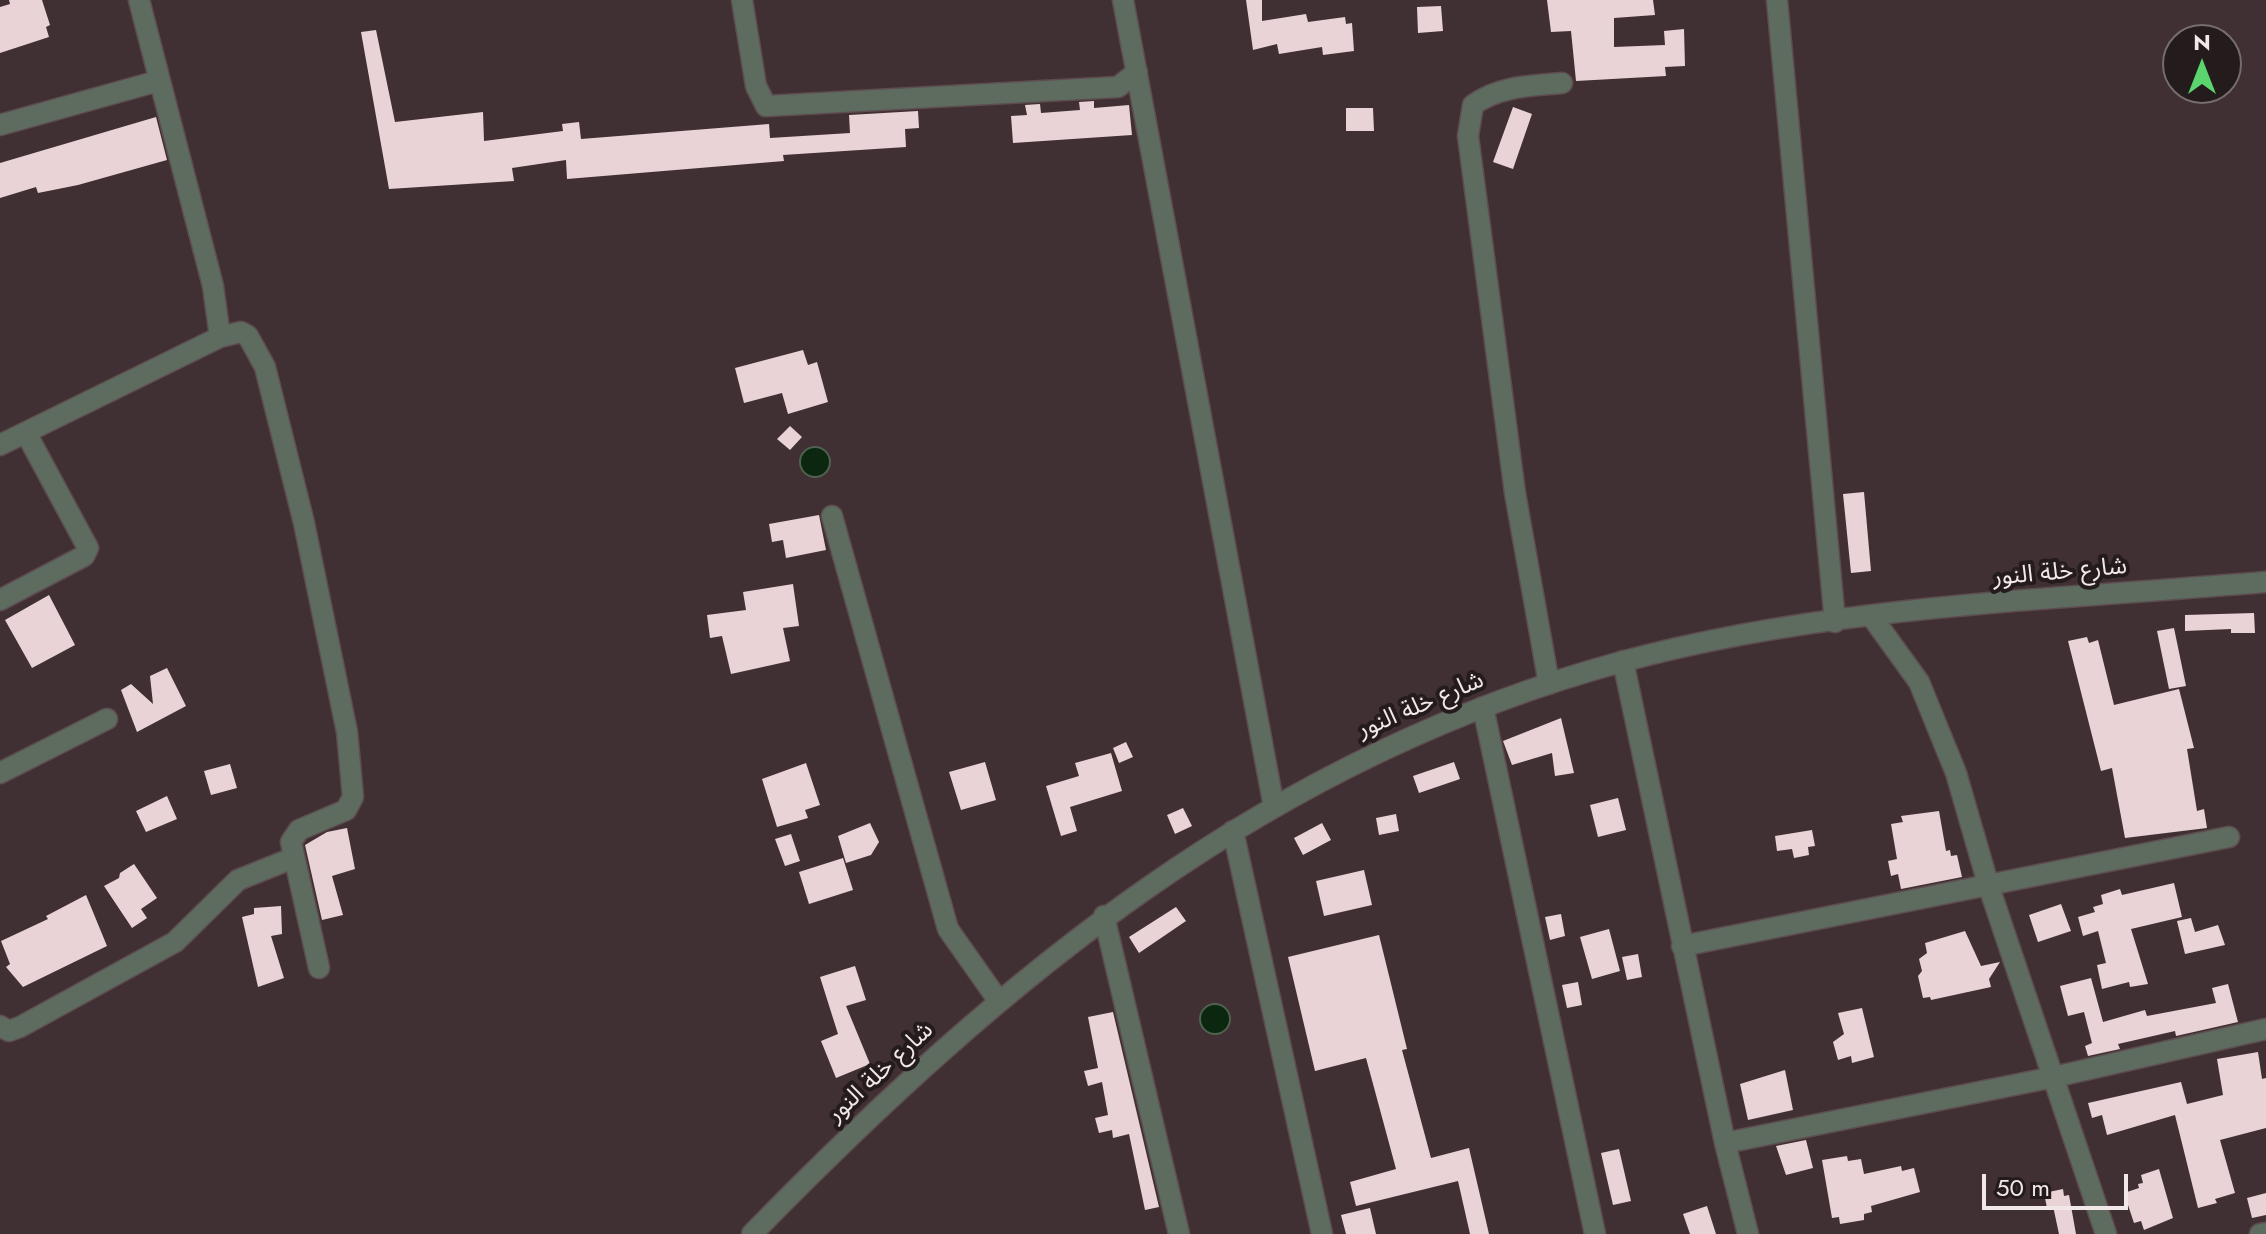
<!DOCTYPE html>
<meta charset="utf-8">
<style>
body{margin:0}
#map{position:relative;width:2266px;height:1234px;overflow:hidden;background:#413033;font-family:Jost,sans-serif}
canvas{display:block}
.north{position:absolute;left:2162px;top:24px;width:80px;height:80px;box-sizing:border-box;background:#231b1c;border:2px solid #766d6e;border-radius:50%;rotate:0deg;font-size:22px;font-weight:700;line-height:32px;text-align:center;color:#f3e8e9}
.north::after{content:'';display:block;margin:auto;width:28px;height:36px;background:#5bd56d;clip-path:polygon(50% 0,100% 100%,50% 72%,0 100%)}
.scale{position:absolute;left:1982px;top:1174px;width:146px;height:36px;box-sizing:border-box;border:4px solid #f3e8e9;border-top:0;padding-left:10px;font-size:24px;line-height:28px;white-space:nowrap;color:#f3e8e9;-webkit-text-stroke:6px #231b1c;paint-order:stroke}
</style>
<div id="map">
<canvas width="2266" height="1234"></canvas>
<div class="north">N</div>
<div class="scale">50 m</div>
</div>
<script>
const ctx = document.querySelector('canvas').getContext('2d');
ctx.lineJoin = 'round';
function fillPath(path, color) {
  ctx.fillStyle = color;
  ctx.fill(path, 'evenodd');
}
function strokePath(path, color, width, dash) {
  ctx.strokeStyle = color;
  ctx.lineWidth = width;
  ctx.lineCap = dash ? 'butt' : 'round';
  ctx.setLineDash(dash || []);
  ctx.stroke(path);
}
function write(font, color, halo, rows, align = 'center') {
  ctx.font = font + ' Jost,"Noto Sans Arabic",sans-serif';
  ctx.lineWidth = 8;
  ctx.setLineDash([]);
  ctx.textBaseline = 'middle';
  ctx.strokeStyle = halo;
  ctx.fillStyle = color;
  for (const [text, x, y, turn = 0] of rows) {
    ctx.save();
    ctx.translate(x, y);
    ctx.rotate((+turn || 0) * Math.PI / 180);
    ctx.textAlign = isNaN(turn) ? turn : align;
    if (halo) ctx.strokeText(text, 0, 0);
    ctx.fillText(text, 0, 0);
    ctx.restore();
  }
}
const water = new Path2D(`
 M800 462a15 15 0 1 1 30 0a15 15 0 1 1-30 0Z
 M1200 1019a15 15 0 1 1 30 0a15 15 0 1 1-30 0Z`);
fillPath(water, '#0b270f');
strokePath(water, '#516150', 2);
fillPath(new Path2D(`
 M 9,0 L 42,0 L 50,25 L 46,27 L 49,37 L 0,53 L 0,7 L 10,4 Z
 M 1246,0 L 1262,0 L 1262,21 L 1306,14 L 1308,22 L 1345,17 L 1346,24 L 1352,23 L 1354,51 L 1323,55 L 1322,47 L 1279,54 L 1277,44 L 1253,50 Z
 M 1547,0 L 1653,0 L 1655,15 L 1614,18 L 1614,47 L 1665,45 L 1664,31 L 1684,29 L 1685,66 L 1665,67 L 1666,76 L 1576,81 L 1571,31 L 1551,32 Z
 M 1441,6 L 1443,31 L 1418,33 L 1417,7 Z
 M 376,30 L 395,122 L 483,112 L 484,141 L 563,131 L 562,124 L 579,122 L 581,139 L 769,124 L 770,138 L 850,133 L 849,115 L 918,111 L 919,128 L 905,129 L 906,147 L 783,155 L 784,161 L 567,179 L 566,160 L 512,168 L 514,181 L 389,189 L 361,32 Z
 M 1094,101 L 1094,108 L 1129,105 L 1132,135 L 1013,143 L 1011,116 L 1027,115 L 1025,105 L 1040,104 L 1041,113 L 1080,110 L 1079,102 Z
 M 1513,107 L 1532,114 L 1513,169 L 1493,162 Z
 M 1346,108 L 1373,108 L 1374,131 L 1346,131 Z
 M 156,117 L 167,160 L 78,185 L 38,193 L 36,187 L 0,198 L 0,163 Z
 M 803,350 L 808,365 L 817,362 L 828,402 L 788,414 L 782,393 L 744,403 L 735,368 Z
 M 790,426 L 802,437 L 790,450 L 777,439 Z
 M 1864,492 L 1871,571 L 1851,573 L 1843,494 Z
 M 819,515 L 826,550 L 786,558 L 783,540 L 772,542 L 769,524 Z
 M 793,584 L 799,626 L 783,628 L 790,661 L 731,674 L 722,636 L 710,638 L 707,615 L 746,610 L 743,592 Z
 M 49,595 L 75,645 L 32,668 L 5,620 Z
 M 2254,613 L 2255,633 L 2231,633 L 2231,629 L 2185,631 L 2185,615 Z
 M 2174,628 L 2186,686 L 2169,689 L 2157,631 Z
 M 2087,637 L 2089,643 L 2098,640 L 2114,705 L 2179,689 L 2194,748 L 2187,749 L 2197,811 L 2204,809 L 2207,828 L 2125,838 L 2112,768 L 2101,771 L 2068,641 Z
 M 167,668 L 186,706 L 137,732 L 121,690 L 131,684 L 153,704 L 150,676 Z
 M 1561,718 L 1574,773 L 1555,776 L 1552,753 L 1512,765 L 1503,741 Z
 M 1126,742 L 1133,757 L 1119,763 L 1113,748 Z
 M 1111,753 L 1122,791 L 1070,807 L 1077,831 L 1061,836 L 1046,786 L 1079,776 L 1075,763 Z
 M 985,762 L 996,800 L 961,810 L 949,772 Z
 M 1454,762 L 1460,779 L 1419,793 L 1413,776 Z
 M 806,763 L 820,805 L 805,810 L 808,818 L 777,827 L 762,779 Z
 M 230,764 L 237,788 L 211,795 L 204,771 Z
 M 167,796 L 177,819 L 146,832 L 136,811 Z
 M 1618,798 L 1626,830 L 1598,837 L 1590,805 Z
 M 1183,808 L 1192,826 L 1175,834 L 1167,815 Z
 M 1939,811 L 1946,851 L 1950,850 L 1951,856 L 1957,855 L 1962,877 L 1901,889 L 1898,874 L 1891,876 L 1888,861 L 1897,859 L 1891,824 L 1903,822 L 1901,816 Z
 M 1396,814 L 1399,831 L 1379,835 L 1376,818 Z
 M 870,823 L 879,842 L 871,855 L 846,863 L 838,836 Z
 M 1322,823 L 1331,840 L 1303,855 L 1294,838 Z
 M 347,828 L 355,869 L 332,876 L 343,915 L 322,920 L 305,845 L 327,832 Z
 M 1812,830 L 1815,846 L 1808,847 L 1809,855 L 1794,858 L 1792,849 L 1777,851 L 1775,836 Z
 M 791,834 L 800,861 L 785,866 L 775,839 Z
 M 843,858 L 853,890 L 809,904 L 799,872 Z
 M 134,864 L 157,898 L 141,909 L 147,918 L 132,928 L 104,886 L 119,878 L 120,873 Z
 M 1364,870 L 1372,905 L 1324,916 L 1316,881 Z
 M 2174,883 L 2182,917 L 2131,929 L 2148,984 L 2130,987 L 2129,982 L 2102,989 L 2097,965 L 2106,963 L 2098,931 L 2083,936 L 2078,917 L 2095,912 L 2093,907 L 2103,904 L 2101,895 L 2120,889 L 2122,895 Z
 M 86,895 L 107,946 L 23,987 L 6,967 L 10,964 L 1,941 L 48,919 L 46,916 Z
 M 2061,904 L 2071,931 L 2038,942 L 2029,915 Z
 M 281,906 L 282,934 L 271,936 L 284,978 L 258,987 L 242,917 L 254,914 L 254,908 Z
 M 1176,907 L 1186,921 L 1139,953 L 1129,937 Z
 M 1561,914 L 1565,936 L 1550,940 L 1545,917 Z
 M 2191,918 L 2195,932 L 2218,925 L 2225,945 L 2185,954 L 2177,921 Z
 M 1609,929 L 1620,971 L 1592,979 L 1580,937 Z
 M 1965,931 L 1981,966 L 2000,962 L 1989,979 L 1991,987 L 1931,1000 L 1930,997 L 1923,998 L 1918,976 L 1922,971 L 1919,959 L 1927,953 L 1925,943 Z
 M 1379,935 L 1407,1049 L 1402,1050 L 1431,1158 L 1469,1148 L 1489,1234 L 1470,1234 L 1458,1181 L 1356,1206 L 1350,1182 L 1396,1169 L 1366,1058 L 1315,1071 L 1288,957 Z
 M 1638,954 L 1642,977 L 1627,980 L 1622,957 Z
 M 855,966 L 866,1000 L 846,1006 L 870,1064 L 836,1078 L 821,1041 L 838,1034 L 820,977 Z
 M 2091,978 L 2103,1022 L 2145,1010 L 2147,1016 L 2216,1003 L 2212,988 L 2228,984 L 2238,1022 L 2176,1036 L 2175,1031 L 2118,1044 L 2120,1049 L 2088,1056 L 2085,1046 L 2092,1043 L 2084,1012 L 2068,1016 L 2060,986 Z
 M 1578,982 L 1582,1005 L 1567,1008 L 1562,985 Z
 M 1862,1008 L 1874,1057 L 1852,1063 L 1851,1056 L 1838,1060 L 1833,1042 L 1844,1034 L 1838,1013 Z
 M 1113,1012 L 1159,1207 L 1145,1210 L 1129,1134 L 1113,1138 L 1112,1130 L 1099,1133 L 1095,1118 L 1108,1115 L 1102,1082 L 1088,1086 L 1084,1071 L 1098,1068 L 1088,1017 Z
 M 2258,1052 L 2262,1079 L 2266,1078 L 2266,1128 L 2220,1140 L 2235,1193 L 2215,1199 L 2217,1203 L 2198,1208 L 2175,1115 L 2107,1135 L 2102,1115 L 2092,1118 L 2088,1103 L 2181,1082 L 2187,1104 L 2223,1095 L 2217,1059 Z
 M 1785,1070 L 1793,1110 L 1748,1120 L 1740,1084 Z
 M 1806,1140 L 1813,1168 L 1786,1175 L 1776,1146 Z
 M 1619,1149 L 1631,1201 L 1613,1205 L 1601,1153 Z
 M 1847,1156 L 1848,1161 L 1861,1159 L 1864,1174 L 1901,1166 L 1902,1171 L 1914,1168 L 1920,1192 L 1871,1206 L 1872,1212 L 1864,1214 L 1864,1220 L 1840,1224 L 1839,1217 L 1832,1218 L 1822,1160 Z
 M 2159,1169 L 2173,1218 L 2144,1230 L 2141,1221 L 2134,1223 L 2124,1193 L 2139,1188 L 2138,1184 L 2143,1183 L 2141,1175 Z
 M 2063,1189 L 2064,1196 L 2069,1195 L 2076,1234 L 2059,1234 L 2053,1206 L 2047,1208 L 2044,1193 Z
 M 2266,1193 L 2266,1215 L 2252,1218 L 2247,1198 Z
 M 1707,1206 L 1716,1234 L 1690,1234 L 1683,1214 Z
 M 1370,1208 L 1376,1234 L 1346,1234 L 1341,1215 Z`), '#e9d3d6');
const minor = new Path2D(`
 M 139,0 L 213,286 L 220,337
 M 742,0 L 756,86 L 766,106 L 1118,87 L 1137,72
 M 1123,0 C 1175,269 1222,538 1274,807
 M 1777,0 L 1835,622
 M 0,125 L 158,81
 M 0,445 L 220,337 L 241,332 L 248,336 L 265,367 L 304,523 L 347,732 L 353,797 L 346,810 L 299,830 L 291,842 L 319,968
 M 832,516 L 948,929 L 998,1000
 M 0,600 L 84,556 L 88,548 L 26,433
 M 1872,617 L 1919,682 L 1956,773 L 1989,887 L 2106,1234
 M 1623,661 L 1725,1143 L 1748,1234
 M 1549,684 L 1515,493 L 1468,136 L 1473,105 C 1499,86 1530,86 1562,83
 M 1483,707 L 1595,1234
 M 0,773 L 107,719
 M 1233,831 L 1322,1234
 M 1104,916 L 1179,1234
 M 1682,946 L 2229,837
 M 0,1026 L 9,1031 L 20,1027 L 175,942 L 238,880 L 293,858
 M 1725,1143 L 2054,1077 L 2266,1029
 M 752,1234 C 1003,977 1267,758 1621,662 C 1829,605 2052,600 2266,582
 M 2260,1234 L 2266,1233`);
strokePath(minor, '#5d4d50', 23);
strokePath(minor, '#5e6b5f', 20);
write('24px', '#f3e8e9', '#231b1c', [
 ["شارع خلة النور",2060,573,-5],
 ["شارع خلة النور",1421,706,-23],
 ["شارع خلة النور",881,1073,-43]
]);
</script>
